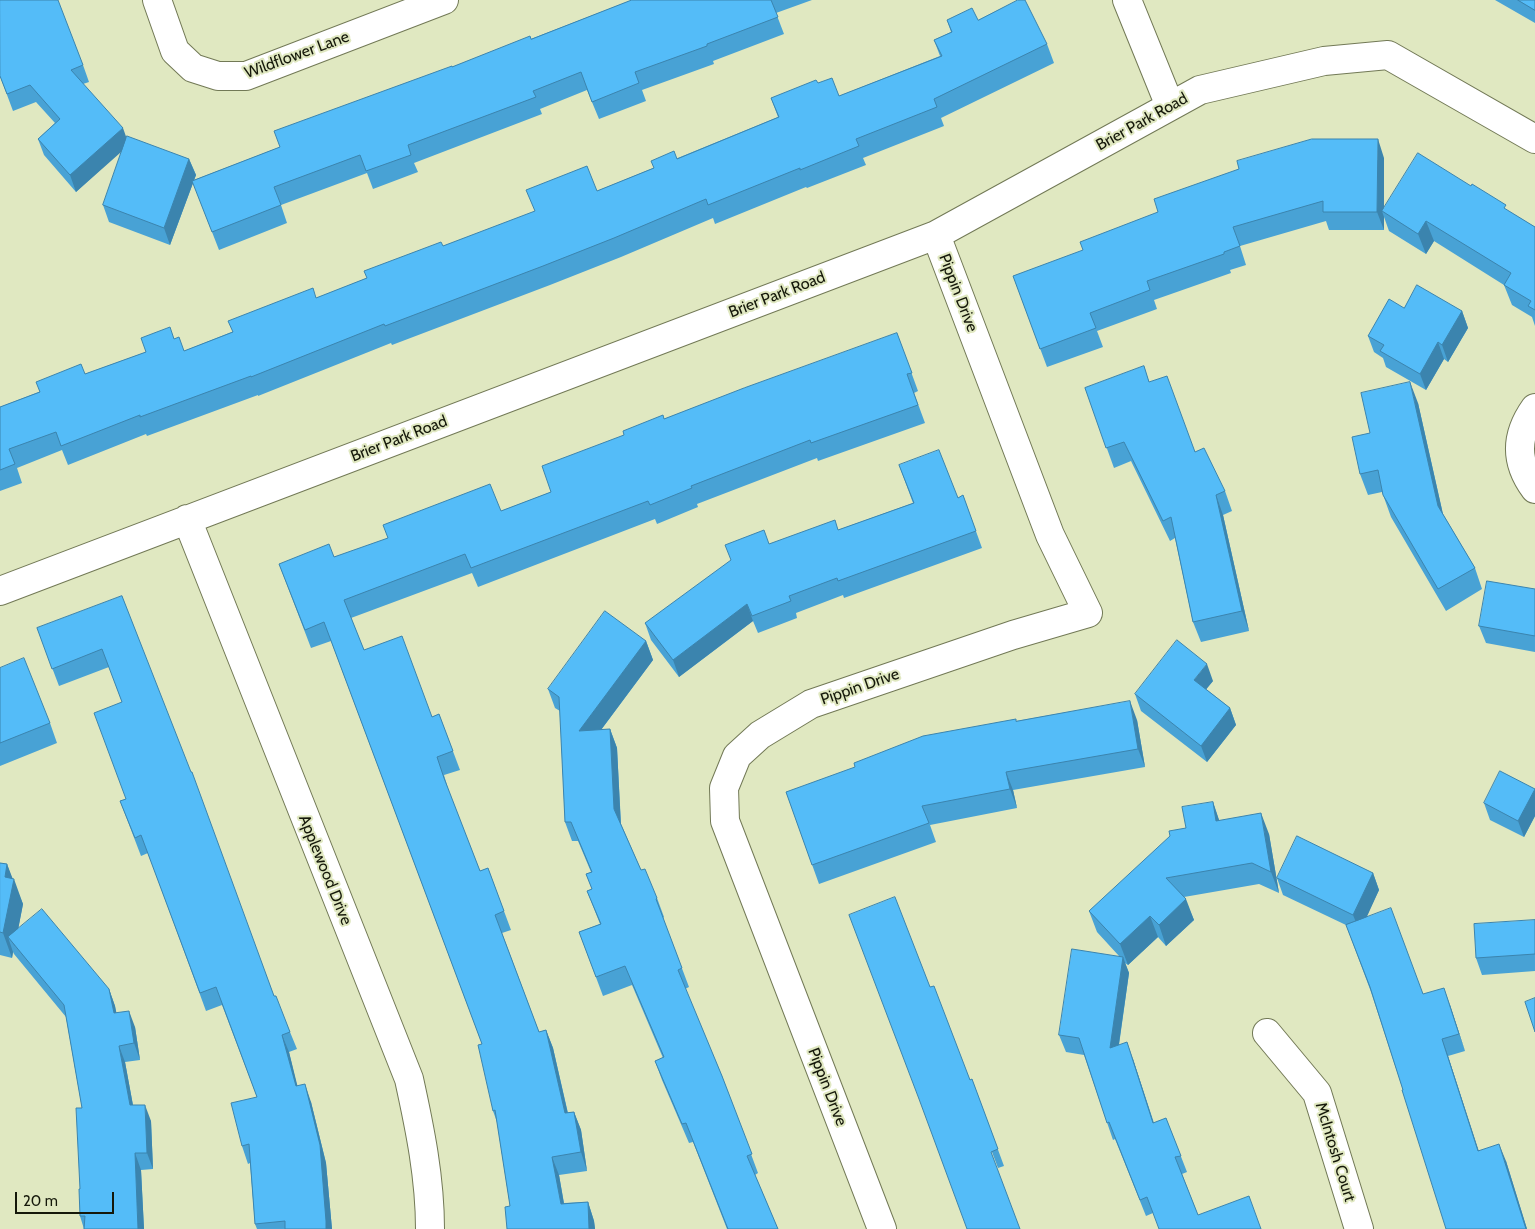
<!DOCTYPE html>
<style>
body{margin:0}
#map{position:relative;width:1535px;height:1229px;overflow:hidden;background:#e0e8c1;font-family:Cabin,sans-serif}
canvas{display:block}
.scale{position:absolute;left:15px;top:1192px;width:99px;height:22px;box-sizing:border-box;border:2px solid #15180a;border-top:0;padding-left:6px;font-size:15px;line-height:18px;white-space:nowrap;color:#15180a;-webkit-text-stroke:4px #e0e8c1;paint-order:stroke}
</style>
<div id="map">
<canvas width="1535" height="1229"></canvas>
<div class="scale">20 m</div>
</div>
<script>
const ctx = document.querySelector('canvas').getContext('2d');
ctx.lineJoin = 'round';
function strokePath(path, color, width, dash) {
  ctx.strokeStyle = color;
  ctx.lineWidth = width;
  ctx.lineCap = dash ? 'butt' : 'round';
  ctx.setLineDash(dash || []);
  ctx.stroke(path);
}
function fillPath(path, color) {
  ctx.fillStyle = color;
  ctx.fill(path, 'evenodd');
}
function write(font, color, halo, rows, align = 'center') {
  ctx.font = font + ' Cabin,sans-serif';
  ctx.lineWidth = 4;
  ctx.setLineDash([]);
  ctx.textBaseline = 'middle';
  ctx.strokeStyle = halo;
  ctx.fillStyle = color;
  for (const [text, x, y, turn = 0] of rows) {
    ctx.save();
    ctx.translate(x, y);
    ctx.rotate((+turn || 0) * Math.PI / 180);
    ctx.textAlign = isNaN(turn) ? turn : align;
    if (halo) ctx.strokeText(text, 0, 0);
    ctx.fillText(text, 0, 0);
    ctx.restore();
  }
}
const minor = new Path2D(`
 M 157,0 L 175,51 L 193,68 L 218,76 L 246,76 L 444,0
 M 1127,0 L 1170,106
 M 1535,408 C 1515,436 1515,462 1535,489
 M 187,519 L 409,1079 C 420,1129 430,1178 430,1229
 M 0,591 L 936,235 L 1200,90 L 1324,61 L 1388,55 L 1535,139
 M 1267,1033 L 1317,1093 L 1359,1229
 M 882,1229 L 725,821 L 724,788 L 737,756 L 760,735 L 811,704 L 1013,635 L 1088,613 L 1050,535 L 936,235`);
strokePath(minor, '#727956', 30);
strokePath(minor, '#fff', 28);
fillPath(new Path2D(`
 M 632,0 L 812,0 L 776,13 L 784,34 L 713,61 L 714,64 L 642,90 L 646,101 L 599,119 L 587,90 L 540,109 L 542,114 L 414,163 L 418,172 L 373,189 L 367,173 L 281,205 L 287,223 L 219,250 L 193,183 L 170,245 L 109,222 L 103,205 L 122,150 L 76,192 L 44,155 L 38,139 L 55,123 L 36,102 L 13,111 L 0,76 L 83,65 L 89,82 L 83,84 L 127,139 L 189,159 L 196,175 L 194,180 L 280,147 L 452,67 L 531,39 Z
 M 1495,0 L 1535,0 L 1535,23 Z
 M 947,20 L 978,20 L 1047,44 L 1054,63 L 941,118 L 944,126 L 863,158 L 866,165 L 807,188 L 806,187 L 715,224 L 713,218 L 621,257 L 550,285 L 392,345 L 391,343 L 258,396 L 258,395 L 147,436 L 146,434 L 68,465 L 62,450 L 17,468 L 22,483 L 0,491 L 0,407 L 85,374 L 146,352 L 174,339 L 184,351 L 367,278 L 443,246 L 597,191 L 778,117 L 771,98 L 818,83 L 839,96 L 940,56 L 934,40 L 951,32 Z
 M 1384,158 L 1384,208 L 1508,211 L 1535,227 L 1535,326 L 1532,317 L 1512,305 L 1504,285 L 1434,241 L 1426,254 L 1389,231 L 1384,217 L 1384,230 L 1329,230 L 1326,221 L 1240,246 L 1246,265 L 1230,270 L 1231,273 L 1154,300 L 1157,309 L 1097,331 L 1103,347 L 1047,367 L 1013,276 Z
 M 1404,308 L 1462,311 L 1468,328 L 1448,362 L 1444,359 L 1426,390 L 1386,367 L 1383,358 L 1374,352 L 1368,336 Z
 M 897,333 L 918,391 L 914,393 L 925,423 L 818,461 L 817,458 L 697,504 L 698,507 L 657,524 L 655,519 L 478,587 L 472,573 L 351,618 L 364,650 L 432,717 L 439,714 L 460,770 L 444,775 L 449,792 L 480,871 L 488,868 L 511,930 L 502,933 L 539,1032 L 546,1030 L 553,1048 L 568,1113 L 574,1112 L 581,1130 L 587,1171 L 559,1175 L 564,1203 L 588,1202 L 594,1221 L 595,1229 L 507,1229 L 510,1206 L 497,1122 L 493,1111 L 482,1044 L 331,641 L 311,648 L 279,564 L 334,557 L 501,511 L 551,492 L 664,419 Z
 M 1144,366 L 1149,382 L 1195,452 L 1225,491 L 1232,511 L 1223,515 L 1249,631 L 1201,642 L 1193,622 L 1175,538 L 1170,541 L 1131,461 L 1114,468 L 1085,388 Z
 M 1418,403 L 1443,514 L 1475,568 L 1482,589 L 1446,611 L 1391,517 L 1382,492 L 1368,495 L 1360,474 L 1370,433 Z
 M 899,465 L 958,498 L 963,495 L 982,548 L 844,598 L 843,595 L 796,613 L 797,618 L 758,633 L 753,621 L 679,677 L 651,640 L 645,623 L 769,544 L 838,530 L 913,503 Z
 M 1535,589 L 1535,652 L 1486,643 L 1479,626 Z
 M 122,596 L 274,996 L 290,1032 L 297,1049 L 289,1052 L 297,1086 L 311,1102 L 326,1163 L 332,1229 L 257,1229 L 255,1224 L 250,1163 L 248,1164 L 242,1146 L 257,1097 L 222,1005 L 206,1011 L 148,853 L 141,856 L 120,801 L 126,799 L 122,702 L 109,667 L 59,686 L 37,628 Z
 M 646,641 L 653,660 L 601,730 L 610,729 L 617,748 L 621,824 L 641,870 L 657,898 L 664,917 L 663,918 L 689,987 L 685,989 L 722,1076 L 758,1173 L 755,1175 L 778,1229 L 727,1229 L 693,1142 L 689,1143 L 662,1080 L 655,1061 L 663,1058 L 632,985 L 603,996 L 579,932 L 600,924 L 587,891 L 592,889 L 586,874 L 591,872 L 578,841 L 572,841 L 565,822 L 560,711 L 555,708 L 548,689 Z
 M 0,668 L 50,723 L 57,743 L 0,766 Z
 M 1213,681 L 1206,689 L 1230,708 L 1236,725 L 1207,762 L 1141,711 L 1135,694 Z
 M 1137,720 L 1145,767 L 1013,790 L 1017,808 L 930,825 L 936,842 L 819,884 L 786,792 L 1017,721 Z
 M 1535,789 L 1535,816 L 1524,837 L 1490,820 L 1484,803 Z
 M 1213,802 L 1219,820 L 1269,834 L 1279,893 L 1259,884 L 1184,897 L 1194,920 L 1166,946 L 1158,937 L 1128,965 L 1125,963 L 1129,973 L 1119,1045 L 1133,1059 L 1154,1123 L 1166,1118 L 1187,1172 L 1182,1174 L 1198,1215 L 1261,1229 L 1153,1213 L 1146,1216 L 1115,1139 L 1113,1140 L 1084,1055 L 1066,1052 L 1059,1035 L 1119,956 L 1097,932 L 1089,911 L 1186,828 Z
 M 0,863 L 7,864 L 12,879 L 23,904 L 18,929 L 109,989 L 115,1006 L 116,1013 L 135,1027 L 140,1060 L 125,1062 L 133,1105 L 151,1121 L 153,1169 L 141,1170 L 144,1229 L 84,1229 L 80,1216 L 82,1108 L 66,1017 L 14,954 L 13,952 L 12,958 L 0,955 Z
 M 1373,873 L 1379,890 L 1366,917 L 1423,994 L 1450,1005 L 1465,1051 L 1448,1056 L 1478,1150 L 1506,1161 L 1527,1229 L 1403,1090 L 1371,992 L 1346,925 L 1283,895 L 1277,878 Z
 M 1535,920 L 1535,971 L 1482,975 L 1476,958 Z
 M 930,987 L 970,1080 L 972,1079 L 1004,1166 L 998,1168 Z`), '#48a2d5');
fillPath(new Path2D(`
 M 123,128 L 129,145 L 76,192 L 70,175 Z
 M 1378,139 L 1384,158 L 1384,212 L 1382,211 L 1384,217 L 1384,230 L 1377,212 Z
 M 189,159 L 196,175 L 170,245 L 164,228 Z
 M 1426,221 L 1434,241 L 1426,254 L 1418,234 Z
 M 1462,311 L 1468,328 L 1448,362 L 1442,345 Z
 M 1438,342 L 1444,359 L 1426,390 L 1420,374 Z
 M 1410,382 L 1418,403 L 1446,528 L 1438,506 Z
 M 1216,495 L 1223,515 L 1249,631 L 1242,611 Z
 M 747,604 L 753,621 L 679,677 L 673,660 Z
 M 646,641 L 653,660 L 586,750 L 579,731 Z
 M 1207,664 L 1213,681 L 1200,697 L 1194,680 Z
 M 1130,701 L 1137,720 L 1145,767 L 1138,749 Z
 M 1230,708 L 1236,725 L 1207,762 L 1201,746 Z
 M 610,729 L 617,748 L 621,828 L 614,809 Z
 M 1006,772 L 1013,790 L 1017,808 L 1010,789 Z
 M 1535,789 L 1535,816 L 1524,837 L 1518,821 Z
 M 1213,802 L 1220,823 L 1216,821 Z
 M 1261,813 L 1269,834 L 1279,893 L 1271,872 Z
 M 7,864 L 14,882 L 14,879 L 23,904 L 15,946 L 8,937 L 13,952 L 12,958 L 3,933 L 5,877 Z
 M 1373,873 L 1379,890 L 1360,932 L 1353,915 Z
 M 1186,899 L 1194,920 L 1166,946 L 1159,925 Z
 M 1150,916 L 1158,937 L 1128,965 L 1120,944 Z
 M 1123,957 L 1129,973 L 1116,1064 L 1110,1048 Z
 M 1444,988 L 1450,1005 L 1465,1051 L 1459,1034 Z
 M 109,989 L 115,1006 L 120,1030 L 114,1013 Z
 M 129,1011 L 135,1027 L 140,1060 L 134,1043 Z
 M 546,1030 L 553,1048 L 572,1132 L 565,1113 Z
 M 282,1035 L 289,1052 L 302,1104 L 296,1086 Z
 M 1442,1039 L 1448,1056 L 1484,1167 L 1478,1151 Z
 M 1127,1042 L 1133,1059 L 1159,1140 L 1153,1123 Z
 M 119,1046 L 125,1062 L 136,1122 L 130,1105 Z
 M 305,1084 L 311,1102 L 326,1163 L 332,1229 L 326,1229 Z
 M 145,1105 L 151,1121 L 153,1169 L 147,1153 Z
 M 574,1112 L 581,1130 L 587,1171 L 581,1152 Z
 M 1499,1144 L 1506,1161 L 1527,1229 L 1526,1229 Z
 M 135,1153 L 141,1170 L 144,1229 L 138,1229 Z
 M 552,1157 L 559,1175 L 567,1222 L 561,1204 Z
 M 588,1202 L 594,1221 L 595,1229 L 589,1229 Z`), '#3b84ae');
const building = new Path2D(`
 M 0,0 L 58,0 L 83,65 L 71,70 L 123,128 L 70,175 L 38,139 L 60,119 L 30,85 L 7,94 L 0,76 Z
 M 632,0 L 771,0 L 778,17 L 707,44 L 707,46 L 635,72 L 639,83 L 592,102 L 581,72 L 533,91 L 536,97 L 408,145 L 411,155 L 366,171 L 360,155 L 274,187 L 281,205 L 212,232 L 192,181 L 280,147 L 274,131 L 452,66 L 452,67 L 530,36 L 531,39 Z
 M 1018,0 L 1025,0 L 1047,44 L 934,99 L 937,107 L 856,139 L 859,146 L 800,170 L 800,168 L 708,205 L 706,199 L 614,238 L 543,266 L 385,326 L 384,324 L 251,377 L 251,376 L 140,417 L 140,415 L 61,446 L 56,432 L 9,449 L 15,464 L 0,470 L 0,407 L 40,392 L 36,382 L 81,364 L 85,374 L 146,352 L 141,338 L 170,327 L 174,339 L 179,337 L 184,351 L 233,332 L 228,321 L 313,288 L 316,298 L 367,278 L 364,271 L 441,242 L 443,246 L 535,211 L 526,190 L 587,166 L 597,191 L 654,168 L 651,161 L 674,151 L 677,159 L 779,117 L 771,98 L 816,80 L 818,83 L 832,78 L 839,96 L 942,56 L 934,40 L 952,32 L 947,20 L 972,8 L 978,20 Z
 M 1518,0 L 1535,0 L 1535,10 Z
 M 127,136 L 189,159 L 164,228 L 103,205 Z
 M 1312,139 L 1378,139 L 1377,212 L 1323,212 L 1323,201 L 1233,227 L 1240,246 L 1224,252 L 1224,254 L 1147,281 L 1150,290 L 1090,313 L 1096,328 L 1040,349 L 1013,276 L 1083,250 L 1080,242 L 1158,212 L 1154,199 L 1239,169 L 1237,161 Z
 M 1418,153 L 1471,186 L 1472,184 L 1506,205 L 1504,208 L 1535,227 L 1535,310 L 1528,306 L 1531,301 L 1504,285 L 1511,273 L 1426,221 L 1418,234 L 1382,211 Z
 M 1417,285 L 1462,311 L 1442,345 L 1438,342 L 1420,374 L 1380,351 L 1384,345 L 1368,336 L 1389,299 L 1404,308 Z
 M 897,333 L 912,373 L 907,374 L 918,405 L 811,443 L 810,440 L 691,486 L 692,488 L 650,505 L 648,501 L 471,568 L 465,554 L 344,600 L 364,650 L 402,636 L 432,717 L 439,714 L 453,751 L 437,757 L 444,778 L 480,871 L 488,868 L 504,911 L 495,915 L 539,1032 L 546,1030 L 565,1113 L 574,1112 L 581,1152 L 552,1157 L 561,1204 L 588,1202 L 589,1229 L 507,1229 L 505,1207 L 510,1206 L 495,1110 L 493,1111 L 478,1045 L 482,1044 L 324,622 L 305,630 L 279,564 L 329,544 L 334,557 L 388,538 L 383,525 L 490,484 L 501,511 L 551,492 L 542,466 L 624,435 L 623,431 L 663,415 L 664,419 L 744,388 Z
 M 1144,366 L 1149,382 L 1167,376 L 1195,452 L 1204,448 L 1225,491 L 1216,495 L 1242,611 L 1193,622 L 1171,517 L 1163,521 L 1124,442 L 1106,448 L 1085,388 Z
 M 1410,382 L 1438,506 L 1475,568 L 1438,589 L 1383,495 L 1378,470 L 1360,474 L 1352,437 L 1370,433 L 1361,393 Z
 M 939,450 L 958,498 L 963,495 L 976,531 L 838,581 L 837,578 L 789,596 L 791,601 L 752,616 L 747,604 L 673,660 L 645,623 L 731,560 L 725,545 L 764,530 L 769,544 L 835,520 L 838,530 L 914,503 L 899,465 Z
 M 1487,581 L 1535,589 L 1535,636 L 1479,626 Z
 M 122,596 L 191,772 L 192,772 L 274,996 L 276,996 L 290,1032 L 282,1035 L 296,1086 L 305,1084 L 320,1145 L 326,1221 L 326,1229 L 285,1229 L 285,1221 L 255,1224 L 249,1144 L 242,1146 L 231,1103 L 257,1097 L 216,987 L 200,993 L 141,835 L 135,838 L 120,801 L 126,799 L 94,713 L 122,702 L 102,649 L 52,669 L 37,628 Z
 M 605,611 L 646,641 L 579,731 L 610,729 L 614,809 L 641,870 L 645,869 L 657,898 L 656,899 L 682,968 L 678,970 L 722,1076 L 752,1154 L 747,1156 L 778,1229 L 728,1229 L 686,1123 L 682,1124 L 655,1061 L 664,1057 L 625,966 L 596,977 L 579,932 L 601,924 L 587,891 L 592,889 L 586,874 L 592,872 L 571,822 L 565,822 L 559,697 L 548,689 Z
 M 1177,640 L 1207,664 L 1194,680 L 1230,708 L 1201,746 L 1135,694 Z
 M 24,658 L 50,723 L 0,743 L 0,668 Z
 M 1130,701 L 1138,749 L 1006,772 L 1010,789 L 922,806 L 929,823 L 812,865 L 786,792 L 855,767 L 854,763 L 923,736 L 1016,719 L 1016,721 Z
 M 1500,771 L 1535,789 L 1518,821 L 1484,803 Z
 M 1213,802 L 1216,821 L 1261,813 L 1271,872 L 1252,863 L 1166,878 L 1186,899 L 1159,925 L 1150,916 L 1120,944 L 1089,911 L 1170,836 L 1169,831 L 1186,828 L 1182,807 Z
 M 1297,836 L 1373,873 L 1353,915 L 1277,878 Z
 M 0,863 L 7,864 L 5,877 L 14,879 L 3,933 L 0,932 Z
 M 895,897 L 930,987 L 934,986 L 970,1080 L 972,1079 L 998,1149 L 991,1152 L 1020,1229 L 967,1229 L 919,1099 L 849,915 Z
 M 1391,908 L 1423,994 L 1444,988 L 1459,1034 L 1442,1039 L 1478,1151 L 1499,1144 L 1526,1229 L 1446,1229 L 1402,1090 L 1403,1090 L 1370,987 L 1346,925 Z
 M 42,909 L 109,989 L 114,1013 L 129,1011 L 134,1043 L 119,1046 L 130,1105 L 145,1105 L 147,1153 L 135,1153 L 138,1229 L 84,1229 L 85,1216 L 80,1216 L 79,1189 L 80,1189 L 76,1108 L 82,1108 L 64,1005 L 8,937 Z
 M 1535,920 L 1535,954 L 1476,958 L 1474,924 Z
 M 1072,949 L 1123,957 L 1110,1048 L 1127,1042 L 1153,1123 L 1166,1118 L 1181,1156 L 1175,1157 L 1198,1215 L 1249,1196 L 1261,1229 L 1159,1229 L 1147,1197 L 1140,1200 L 1109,1122 L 1107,1123 L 1079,1038 L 1059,1035 Z
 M 1535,998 L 1535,1032 L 1525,1002 Z`);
fillPath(building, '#54bcf8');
strokePath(building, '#3b84ae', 1);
write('16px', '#15180a', '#e0e8c1', [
 ["Wildflower Lane",297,55,-20],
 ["Brier Park Road",1142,122,-29],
 ["Pippin Drive",958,293,69],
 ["Brier Park Road",777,295,-21],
 ["Brier Park Road",399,439,-21],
 ["Pippin Drive",860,687,-19],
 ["Applewood Drive",325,870,68],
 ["Pippin Drive",827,1087,69],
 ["McIntosh Court",1335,1152,73]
]);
</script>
